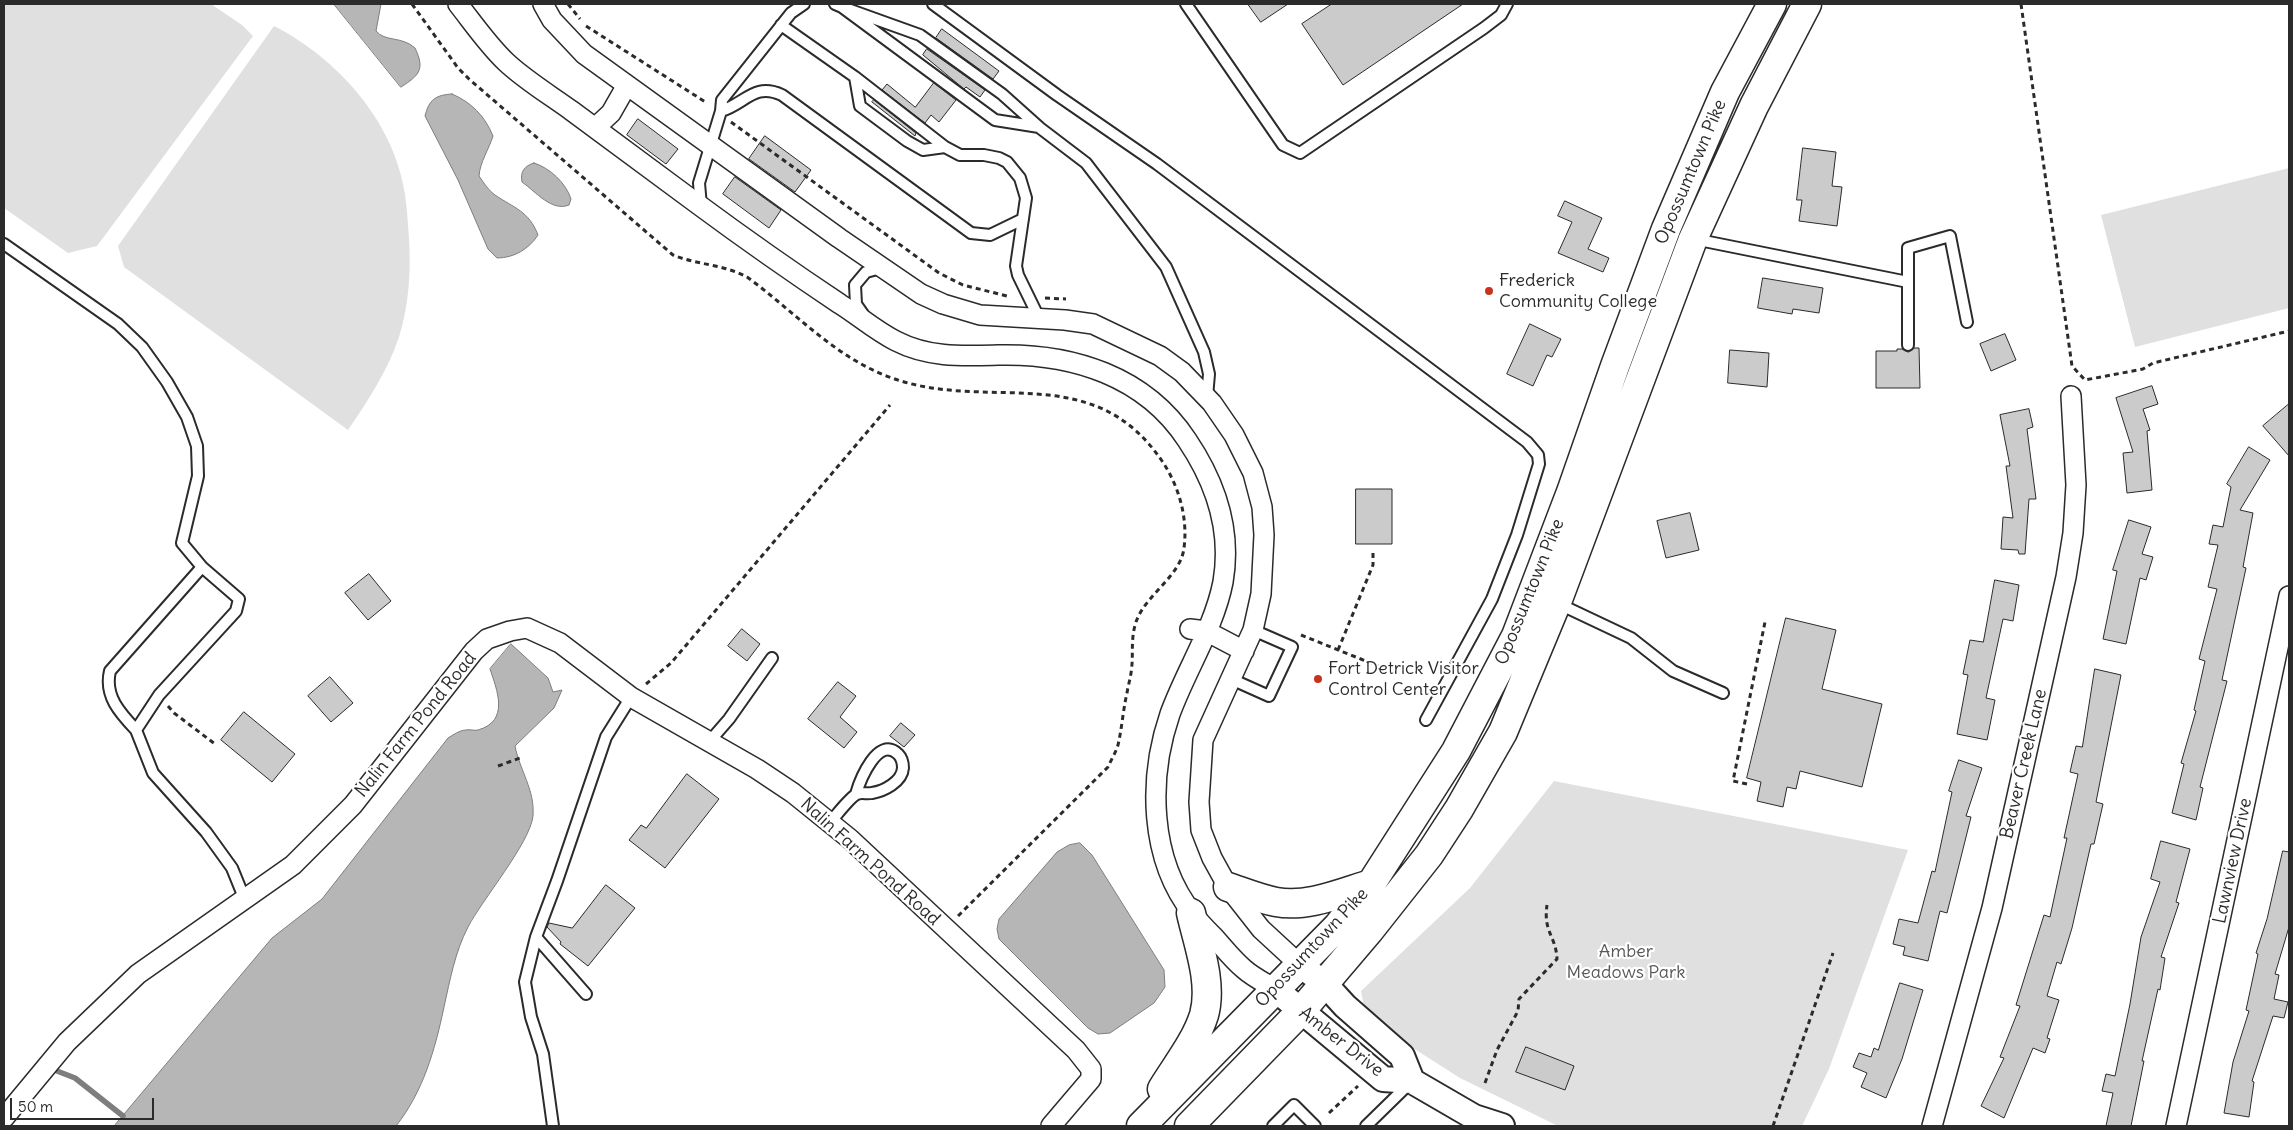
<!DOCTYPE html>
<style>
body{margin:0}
#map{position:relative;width:2293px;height:1130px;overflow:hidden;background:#fff;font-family:Delius,sans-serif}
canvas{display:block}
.frame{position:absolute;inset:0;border:5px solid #2b2b2b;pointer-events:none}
.scale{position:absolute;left:10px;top:1098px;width:144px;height:22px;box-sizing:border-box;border:2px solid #2b2b2b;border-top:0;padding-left:6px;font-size:15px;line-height:18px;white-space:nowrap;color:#2b2b2b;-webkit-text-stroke:4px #fff;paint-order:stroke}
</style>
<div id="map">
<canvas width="2293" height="1130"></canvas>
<div class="frame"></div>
<div class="scale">50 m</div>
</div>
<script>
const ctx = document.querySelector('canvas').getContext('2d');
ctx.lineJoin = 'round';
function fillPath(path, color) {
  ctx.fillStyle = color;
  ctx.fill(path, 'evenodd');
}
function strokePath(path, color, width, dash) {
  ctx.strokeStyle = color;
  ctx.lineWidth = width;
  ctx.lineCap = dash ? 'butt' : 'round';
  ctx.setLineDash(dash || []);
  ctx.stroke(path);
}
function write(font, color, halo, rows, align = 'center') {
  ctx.font = font + ' Delius,sans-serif';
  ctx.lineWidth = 4.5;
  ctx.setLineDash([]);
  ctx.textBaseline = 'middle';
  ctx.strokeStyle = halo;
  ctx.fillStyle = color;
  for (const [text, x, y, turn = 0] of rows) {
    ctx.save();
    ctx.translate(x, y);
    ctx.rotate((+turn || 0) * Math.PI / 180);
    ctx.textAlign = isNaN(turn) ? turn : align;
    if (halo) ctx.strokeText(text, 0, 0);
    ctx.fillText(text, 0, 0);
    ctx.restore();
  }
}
fillPath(new Path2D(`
 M 4,4 L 211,4 L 242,25 L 253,36 L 97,246 L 68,253 L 4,208 Z
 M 274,26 C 337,58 394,121 405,194 C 407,209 408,224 409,239 C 411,272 409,305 399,337 C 388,370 368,401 348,430 L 124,267 L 118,246 Z
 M 2289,168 L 2289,308 L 2135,347 L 2101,215 Z
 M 1554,781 L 1908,850 L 1829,1069 L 1802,1126 L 1558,1126 L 1460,1078 L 1366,1018 L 1361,991 L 1470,888 Z`), '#e0e0e0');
const water = new Path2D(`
 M 334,4 L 381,4 L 376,31 C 385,42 402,36 415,48 C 425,69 420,75 401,87 Z
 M 452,94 C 471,102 485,116 493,136 C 489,149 480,162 479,176 C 484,183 488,190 495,195 C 514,208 529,211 538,235 C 529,249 514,258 497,258 L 488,249 L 458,180 L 425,116 C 429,100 435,95 452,94 Z
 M 534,163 C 550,168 566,183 571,199 L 569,205 C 552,212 536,192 522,182 C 520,172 524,166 534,163 Z
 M 511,644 L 548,678 L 553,692 L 562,690 L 554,708 L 515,746 C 520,771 535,790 533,816 C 530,843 482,900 468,927 C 455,952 450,980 444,1007 C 435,1050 423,1092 396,1126 L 114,1126 L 272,938 L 322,899 L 448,738 C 453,735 460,730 466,730 C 470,729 474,731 478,730 C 510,721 497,690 490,669 Z
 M 1080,843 L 1092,855 L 1164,970 L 1165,987 L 1154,1003 L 1110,1033 L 1098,1034 L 1088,1028 L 999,939 L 997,929 L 999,919 L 1057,852 L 1069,845 Z`);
fillPath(water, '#b6b6b6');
strokePath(water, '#7e7e7e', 1);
strokePath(new Path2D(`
 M 57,1071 L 75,1078 L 123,1116`), '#7e7e7e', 5.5);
const building = new Path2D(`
 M 1248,4 L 1288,4 L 1261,22 Z
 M 1332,4 L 1463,4 L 1343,85 L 1302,24 Z
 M 942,29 L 999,71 L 993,79 L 936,38 Z
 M 927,49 L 985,90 L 980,97 L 966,87 L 964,89 L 923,55 Z
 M 934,83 L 956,100 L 939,122 L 931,115 L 925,123 L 882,90 L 887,84 L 915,107 Z
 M 874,100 L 916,133 L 915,136 L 872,102 Z
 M 638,119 L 678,149 L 666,164 L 627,135 Z
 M 765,136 L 811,170 L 795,192 L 749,159 Z
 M 1803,148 L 1836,152 L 1832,186 L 1842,187 L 1837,226 L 1799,221 L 1802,200 L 1797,200 Z
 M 735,177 L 781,210 L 769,228 L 723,194 Z
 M 1565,201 L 1602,218 L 1588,249 L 1609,258 L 1603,272 L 1558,253 L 1572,222 L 1558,216 Z
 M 1763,278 L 1823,288 L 1819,313 L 1793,309 L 1792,314 L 1758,308 Z
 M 1530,324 L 1561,339 L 1552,357 L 1547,355 L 1533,386 L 1507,374 Z
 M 2005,334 L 2016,360 L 1991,371 L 1980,344 Z
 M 1914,348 L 1919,348 L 1920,388 L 1876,388 L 1876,351 L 1897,351 L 1897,349 L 1902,349 L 1908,352 Z
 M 1730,350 L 1769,353 L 1767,387 L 1728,383 Z
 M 2152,386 L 2158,404 L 2143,409 L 2150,430 L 2147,431 L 2152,490 L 2127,493 L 2123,453 L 2133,452 L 2116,398 Z
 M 2289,404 L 2289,456 L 2263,426 Z
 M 2029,409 L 2033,427 L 2027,429 L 2036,499 L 2029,499 L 2025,554 L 2019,554 L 2018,550 L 2001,549 L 2003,517 L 2013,518 L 2006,466 L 2010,466 L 2000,415 Z
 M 2249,447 L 2270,460 L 2240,510 L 2253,513 L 2243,567 L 2246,568 L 2222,680 L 2227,681 L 2200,787 L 2203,788 L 2196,820 L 2172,813 L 2184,764 L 2181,763 L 2196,711 L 2194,710 L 2205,661 L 2199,659 L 2217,589 L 2208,587 L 2218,545 L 2209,544 L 2213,525 L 2223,527 L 2231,487 L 2227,484 Z
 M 1356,489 L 1392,489 L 1392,544 L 1356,544 Z
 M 1690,513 L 1699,550 L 1666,558 L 1657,521 Z
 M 2129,520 L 2151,527 L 2142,554 L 2153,557 L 2146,580 L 2140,578 L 2126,644 L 2103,639 L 2117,571 L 2113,570 Z
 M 369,574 L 391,601 L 368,620 L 345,593 Z
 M 1995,580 L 2019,585 L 2013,621 L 2003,619 L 1986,698 L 1995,700 L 1987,740 L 1957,734 L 1968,675 L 1963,674 L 1970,640 L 1983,642 Z
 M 1786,618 L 1836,630 L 1822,689 L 1882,704 L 1862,787 L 1800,771 L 1796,789 L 1787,787 L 1783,807 L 1757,801 L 1761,782 L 1747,778 Z
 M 742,629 L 760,644 L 747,661 L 728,646 Z
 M 2095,669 L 2121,675 L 2096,802 L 2103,804 L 2094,844 L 2091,844 L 2072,928 L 2061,964 L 2057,962 L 2047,996 L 2059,1000 L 2047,1038 L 2050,1039 L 2045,1053 L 2033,1048 L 2004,1118 L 1981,1106 L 2004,1058 L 2000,1057 L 2020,1006 L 2016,1005 L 2044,915 L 2050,917 L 2067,838 L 2064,838 L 2078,774 L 2070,772 L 2076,746 L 2082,747 Z
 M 330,677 L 353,703 L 331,722 L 308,696 Z
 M 838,682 L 856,696 L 840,717 L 857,732 L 844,748 L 808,719 Z
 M 244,712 L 295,754 L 272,782 L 221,740 Z
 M 901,723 L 915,735 L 904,747 L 890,736 Z
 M 1959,760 L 1982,768 L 1966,816 L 1971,817 L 1947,913 L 1940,911 L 1928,961 L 1903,955 L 1905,947 L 1893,944 L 1899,919 L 1918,923 L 1932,871 L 1935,872 L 1952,792 L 1949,791 Z
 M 687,774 L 719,799 L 665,868 L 629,840 L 641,825 L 646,828 Z
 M 2161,841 L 2190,849 L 2176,902 L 2179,903 L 2161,957 L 2165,958 L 2160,990 L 2158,989 L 2142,1061 L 2144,1061 L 2131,1126 L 2106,1126 L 2113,1093 L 2102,1091 L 2106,1074 L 2115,1076 L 2130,1004 L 2141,937 L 2160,882 L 2151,879 Z
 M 2283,851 L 2289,852 L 2289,927 L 2275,974 L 2279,975 L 2274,999 L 2288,1002 L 2284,1018 L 2273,1016 L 2252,1081 L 2254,1082 L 2249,1117 L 2224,1113 L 2233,1062 L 2249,1011 L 2246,1010 L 2258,954 L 2256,953 L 2267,919 Z
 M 606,885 L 635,908 L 588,966 L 560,944 L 561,942 L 547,927 L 549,923 L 572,928 Z
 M 1900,983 L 1923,990 L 1902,1059 L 1886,1098 L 1861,1087 L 1867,1073 L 1853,1067 L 1859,1053 L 1871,1057 L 1874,1048 L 1878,1050 Z
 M 1526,1047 L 1574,1066 L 1565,1090 L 1516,1072 Z`);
fillPath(building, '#cbcbcb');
strokePath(building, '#2b2b2b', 1);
const service = new Path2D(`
 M 804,4 L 791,13 L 722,100 L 721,111 C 745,104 754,82 782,95 L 971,233 L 990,235 L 1023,219
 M 835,4 L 842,7 L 995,120 L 1039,127
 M 933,4 L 1057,95 L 1157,164 L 1527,442 L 1538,455 L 1539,464 L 1517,535 L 1492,599 L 1426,720
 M 1186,4 L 1283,145 L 1300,153 L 1484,28 L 1501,15 L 1507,4
 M 842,7 L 920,35 L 1002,94 L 1040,128 L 1086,163 L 1166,267 L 1204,352 L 1209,374 L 1207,397
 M 781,25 L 855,77 L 860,106 L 907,141 L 923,150 L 945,147 L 960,155 L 984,155 L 999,158 L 1007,162 L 1020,178 L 1026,198 L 1016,266 L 1018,275 L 1039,318
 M 855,77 L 945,147
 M 701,206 L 699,183 L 721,111
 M 1694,239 L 1908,282
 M 4,244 L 118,324 L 142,347 L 167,382 L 187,417 L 197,446 L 198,476 L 182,543 L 202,567 L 239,599 L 236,611 L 159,695 L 136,730 L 153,773 L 206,832 L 232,868 L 245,900
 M 863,314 L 856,304 L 855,285 L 866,272 L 881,268
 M 1908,345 L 1908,248 L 1950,236 L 1967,322
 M 1557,603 L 1631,638 L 1673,671 L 1723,693
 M 1231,679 L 1269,696 L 1292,647 L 1253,630
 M 136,730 C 120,713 104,696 110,671 L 202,567
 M 709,742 L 729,719 L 772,658
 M 830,822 C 836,816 850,797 857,794 C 861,792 867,794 872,793 C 884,791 902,782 903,768 C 903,763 902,758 898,754 C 878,735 860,780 856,794
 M 536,937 L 586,994
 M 553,1126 L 543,1054 L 531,1017 L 525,982 L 536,937 L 557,881 L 606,737 L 631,697
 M 1273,1126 L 1294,1105 L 1315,1126
 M 1366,1126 L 1410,1083`);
const minor = new Path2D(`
 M 458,4 C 473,23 488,45 506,62 C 525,80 550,95 572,111 C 614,142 656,173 699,205 C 745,239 792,272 840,304 C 859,316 876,331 896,341 C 929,358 963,356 998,355 C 1072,353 1145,376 1187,440 C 1216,483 1232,530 1223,582 C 1214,628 1186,670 1170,714 C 1148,778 1149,859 1193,914 C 1199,922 1206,929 1213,936 C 1223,947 1233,960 1244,969 C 1253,977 1265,983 1275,989
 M 543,4 L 552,20 L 584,54 L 839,238 L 921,294 L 943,304 L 980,315 L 1065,320 L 1093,324 L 1160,356 L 1182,372 L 1212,403 L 1234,435 L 1253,473 L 1262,507 L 1264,535 L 1261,594 L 1253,630 L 1203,740 L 1199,802 L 1201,830 L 1212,858 L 1228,887 L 1261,929 L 1300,965
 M 595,128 L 611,113 L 627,85
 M 1190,629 L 1206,631 L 1244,651
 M 4,1118 L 67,1042 L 138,974 L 293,865 L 353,805 L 474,651 L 487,639 L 510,631 L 527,628 L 560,643 L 631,697 L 757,769 L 793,793 L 850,839 L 1076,1050 L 1091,1069 L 1091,1079 L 1051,1126
 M 1932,1126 L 1992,908 L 2066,577 L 2073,533 L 2076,485 L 2071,396
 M 2176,1126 L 2289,596`);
const tertiary = new Path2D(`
 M 1300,965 L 1324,983 L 1345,1006 L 1402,1056 L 1412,1081
 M 1275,989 L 1383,1079 L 1412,1081 L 1474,1117 L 1502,1126`);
const secondary = new Path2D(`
 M 1228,887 C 1243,892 1260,899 1276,902 C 1307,908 1341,893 1371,884
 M 1162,1089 C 1176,1066 1196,1041 1204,1015 C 1213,983 1198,944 1191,913
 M 1141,1126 L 1338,926 L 1371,884 L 1456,751 L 1516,636 L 1571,492 L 1615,366 L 1666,229 L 1725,92 L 1772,4
 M 1189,1126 L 1301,1011 L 1369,931 L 1429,855 L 1459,809 L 1503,732 L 1557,602 L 1693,239 L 1754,106 L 1807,4`);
strokePath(service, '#2b2b2b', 14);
strokePath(minor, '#2b2b2b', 22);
strokePath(tertiary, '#2b2b2b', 28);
strokePath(secondary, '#2b2b2b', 31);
strokePath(new Path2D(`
 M 412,4 L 458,68 L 469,79 L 673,255 C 697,265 723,264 747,277 C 794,311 835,358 892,378 C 988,413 1092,358 1162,461 C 1179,486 1188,518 1184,548 C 1181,576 1145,595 1136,622 C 1130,640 1134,655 1131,673 C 1130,680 1128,686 1127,693 C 1123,710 1122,728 1118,745 C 1116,752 1111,760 1108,767 L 958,916
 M 568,4 L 580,19
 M 2021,4 L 2072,366 L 2085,380 L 2143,369 L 2153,363 L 2289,331
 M 586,26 L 707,103
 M 731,122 L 939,273 L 963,285 L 1007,296
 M 1045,298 L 1066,299
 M 1301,635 L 1393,672
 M 1338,650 L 1373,565 L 1373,550
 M 646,684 L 671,663 L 890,405
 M 168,706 L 174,713 L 215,744
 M 498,766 L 520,758
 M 1747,784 L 1733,781 L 1765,622
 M 1485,1083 L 1497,1050 L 1518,1011 L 1519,999 L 1557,959 C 1556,936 1543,932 1547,905
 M 1329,1113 L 1358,1086
 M 1773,1126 L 1833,953`), '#2b2b2b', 3, [5, 4]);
strokePath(service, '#fff', 10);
strokePath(minor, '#fff', 19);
strokePath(tertiary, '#fff', 24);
strokePath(secondary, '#fff', 28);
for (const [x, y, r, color] of [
 [1489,291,5,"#c8321e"],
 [1318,679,5,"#c8321e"]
]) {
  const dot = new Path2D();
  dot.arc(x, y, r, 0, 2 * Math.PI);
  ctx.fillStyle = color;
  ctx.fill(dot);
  strokePath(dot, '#fff', 2);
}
write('18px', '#2b2b2b', '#fff', [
 ["Opossumtown Pike",1691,172,-67],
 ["Opossumtown Pike",1530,592,-68],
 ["Nalin Farm Pond Road",416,725,-51],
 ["Beaver Creek Lane",2024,764,-77],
 ["Lawnview Drive",2233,861,-78],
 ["Nalin Farm Pond Road",870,862,42],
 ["Opossumtown Pike",1312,948,-47],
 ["Amber Drive",1341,1042,38]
]);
write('18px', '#2b2b2b', '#fff', [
 ["Frederick",1499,281],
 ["Community College",1499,302],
 ["Fort Detrick Visitor",1328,669],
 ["Control Center",1328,690]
], 'left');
write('18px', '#585858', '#fff', [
 ["Amber",1626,952],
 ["Meadows Park",1626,973]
]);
</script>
